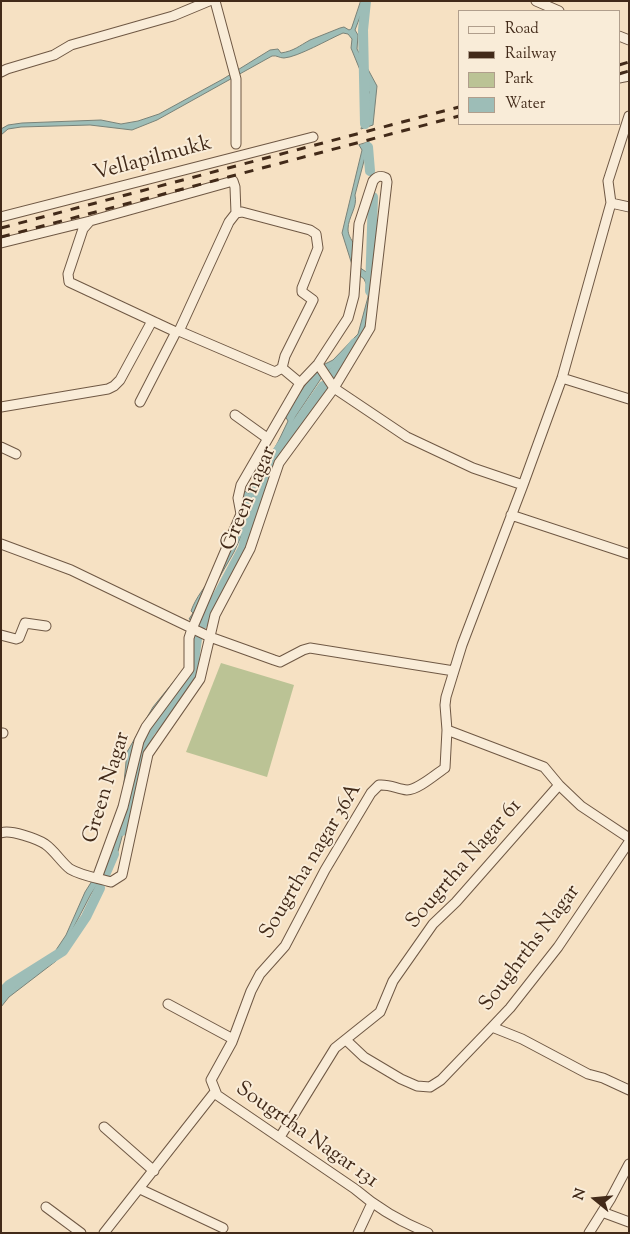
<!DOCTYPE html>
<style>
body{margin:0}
#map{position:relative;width:630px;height:1234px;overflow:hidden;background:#f6e1c3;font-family:"Sorts Mill Goudy",serif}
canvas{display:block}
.frame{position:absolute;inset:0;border:2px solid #422a19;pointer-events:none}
.legend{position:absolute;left:458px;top:10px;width:162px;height:115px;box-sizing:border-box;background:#f9ecd8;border:1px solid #b09e8c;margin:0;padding:6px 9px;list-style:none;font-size:15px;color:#422a19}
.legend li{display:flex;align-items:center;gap:10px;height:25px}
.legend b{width:25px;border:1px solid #b09e8c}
.north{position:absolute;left:570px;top:1174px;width:50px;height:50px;-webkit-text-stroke:4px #f9ecd8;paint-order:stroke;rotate:287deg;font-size:14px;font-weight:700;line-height:20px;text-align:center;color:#422a19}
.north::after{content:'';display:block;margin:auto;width:18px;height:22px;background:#422a19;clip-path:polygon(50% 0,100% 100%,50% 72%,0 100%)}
</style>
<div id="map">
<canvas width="630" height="1234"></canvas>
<div class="frame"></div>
<ul class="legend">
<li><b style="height:6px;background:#f9ecd8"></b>Road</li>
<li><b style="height:6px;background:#422a19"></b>Railway</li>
<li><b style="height:14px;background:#bbc395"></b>Park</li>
<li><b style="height:14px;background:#9dbdb7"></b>Water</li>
</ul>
<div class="north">N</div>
</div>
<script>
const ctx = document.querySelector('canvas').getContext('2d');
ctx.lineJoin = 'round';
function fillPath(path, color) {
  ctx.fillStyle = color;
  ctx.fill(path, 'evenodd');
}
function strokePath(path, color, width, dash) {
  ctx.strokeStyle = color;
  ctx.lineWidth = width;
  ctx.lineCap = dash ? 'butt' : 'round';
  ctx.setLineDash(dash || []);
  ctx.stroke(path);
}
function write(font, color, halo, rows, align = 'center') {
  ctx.font = font + ' "Sorts Mill Goudy",serif';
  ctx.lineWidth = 4;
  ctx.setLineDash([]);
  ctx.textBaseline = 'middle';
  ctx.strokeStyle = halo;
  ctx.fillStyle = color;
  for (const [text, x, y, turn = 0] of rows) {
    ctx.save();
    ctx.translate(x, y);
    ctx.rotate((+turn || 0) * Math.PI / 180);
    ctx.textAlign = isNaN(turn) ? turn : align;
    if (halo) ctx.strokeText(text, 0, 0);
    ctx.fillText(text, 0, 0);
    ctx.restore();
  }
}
fillPath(new Path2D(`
 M 221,663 L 294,685 L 267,777 L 186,752 Z`), '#bbc395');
const water = new Path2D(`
 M 361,1 L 366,1 L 355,30 L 358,35 L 357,49 L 377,86 L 373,125 L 361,129 L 369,92 L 351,48 L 352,39 L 348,34 L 343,33 C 329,39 298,57 284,58 C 279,58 277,55 272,56 L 157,120 L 132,130 L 90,125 L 21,127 L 8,129 L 1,135 L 1,129 L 8,125 L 22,123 L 101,120 L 121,124 L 138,121 L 159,114 L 223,79 L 270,50 L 278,49 L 281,53 C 294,51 299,46 310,40 C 320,36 330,32 340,28 L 344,27 L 349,30 L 351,29 Z
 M 369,142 L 355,195 C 358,207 348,217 348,229 C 348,235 351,239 354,244 C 356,251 357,260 359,267 L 369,274 L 372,283 L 372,303 L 364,330 L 360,343 L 326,373 L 321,366 L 333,360 L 358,334 L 368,297 L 368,288 L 364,279 L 354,271 L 342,233 L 362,150 L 359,145 Z
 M 317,368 L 322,377 L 296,416 L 278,454 L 262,480 L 250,505 L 245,528 L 234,552 L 219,578 L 205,596 L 195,622 L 189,619 L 193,613 L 191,611 C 196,597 205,587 213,575 C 227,549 236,519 244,491 L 249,493 L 278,442 L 288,421 L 285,416 Z
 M 198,628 L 193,672 L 158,710 L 138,743 L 125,826 L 117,855 L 91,894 L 56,961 L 9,997 L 1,1007 L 1,995 L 3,993 L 46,961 L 56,950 L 66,935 L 85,892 L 97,873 L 122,803 L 127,752 L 153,707 L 183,670 L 188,660 L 190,643 Z`);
fillPath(water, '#9dbdb7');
strokePath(water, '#798278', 1);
strokePath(new Path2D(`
 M 365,124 L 363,30 L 366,1
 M 368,147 L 370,171
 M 370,291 L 373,197
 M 331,376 L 355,343
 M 202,625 L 243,548 L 253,510 L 277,452 L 323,386
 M 122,831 L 140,753 L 150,732 L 191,683 L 197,639
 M 105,875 L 114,854
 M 1,993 L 9,985 L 63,951 L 86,917 L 100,888`), '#9dbdb7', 10);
const minor = new Path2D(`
 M 215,1 L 236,79 L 236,144
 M 536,1 L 559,11
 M 619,36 L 629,40
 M 1,72 L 7,69 L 54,55 L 71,45 L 173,16 L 209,1
 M 619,78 L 629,76
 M 611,203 L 629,207
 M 1,217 C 105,191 209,163 313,137
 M 90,221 L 83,229 L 68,274 L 69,282 L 176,332 L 179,331 L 229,222 L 236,213 L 242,212 L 310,230 L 316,234 L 318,248 L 302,288 L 302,292 L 313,300 L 285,356 L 282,368 L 300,383
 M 1,243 L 90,221 L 233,181 L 235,187 L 236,213
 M 179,331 L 275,372 L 282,368
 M 318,364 L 334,388 L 407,437 L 473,468 L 523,485
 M 562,378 L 629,399
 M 140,402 L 176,332
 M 1,407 L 108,389 L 114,386 L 120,380 L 152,321
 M 235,415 L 267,438
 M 1,447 L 16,454
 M 511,515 L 629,554
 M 1,544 L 71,570 L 210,637 L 274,660 L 280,662 L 303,650 L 310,648 L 454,671
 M 1,635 L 16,639 L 19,638 L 25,623 L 46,626
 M 447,730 L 544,767 L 559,785
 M 1,733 L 3,733
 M 1,833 C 10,829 37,839 45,844 C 55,851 61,862 70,869 C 82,876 98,878 111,882 L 122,875 L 148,754 L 200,679 L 215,615 L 250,549 L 279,463 L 334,388 L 370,328 L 387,182 L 386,178 C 380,175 377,176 373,181 L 359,224 L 354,296 L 348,318 L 318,364 L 300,383 L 241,485 L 238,498 L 241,514 L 192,629 L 189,638 L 189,669 L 146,727 L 139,741 L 123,807 L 97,878
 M 629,842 L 558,947 L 510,1008 L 492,1027 L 522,1039 L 588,1074 L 603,1078 L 629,1090
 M 168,1004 L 233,1039
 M 346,1040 L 364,1057 L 401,1079 L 417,1086 L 430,1087 L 441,1080 L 492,1027
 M 214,1093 L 217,1095 L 211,1080 L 232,1042 L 251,991 L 260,974 L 285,946 L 325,870 L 371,793 L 379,785 C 390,784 397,789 407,790 C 418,790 436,774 445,768 L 447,730 L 445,705 L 446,697 L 462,645 L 523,485 L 562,378 L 611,203 L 608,181 L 629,116
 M 104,1127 L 154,1171
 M 280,1137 L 335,1048 L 380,1012 L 393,981 L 433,924 L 456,902 L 559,785 L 581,806 L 629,838
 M 140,1189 L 223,1228
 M 46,1207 L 81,1233
 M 602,1212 L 629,1222
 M 104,1233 L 214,1093 L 355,1189 C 377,1208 401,1222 428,1233
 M 358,1233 L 372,1203
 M 589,1233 L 611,1198 L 629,1164`);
strokePath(minor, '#6f5844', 11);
strokePath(minor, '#f9ecd8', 9);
strokePath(new Path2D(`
 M 619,65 L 629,62
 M 619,74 L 629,71
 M 1,228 L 459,107
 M 1,237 L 459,116`), '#422a19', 3, [9, 9]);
write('21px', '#422a19', '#f9ecd8', [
 ["Vellapilmukk",153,160,-15],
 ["Green nagar",250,499,-67],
 ["Green Nagar",108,788,-73],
 ["Sougrtha nagar 36A",312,862,-59],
 ["Sougrtha Nagar 61",465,865,-49],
 ["Soughrths Nagar",531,949,-53],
 ["Sougrtha Nagar 131",306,1136,35]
]);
</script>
